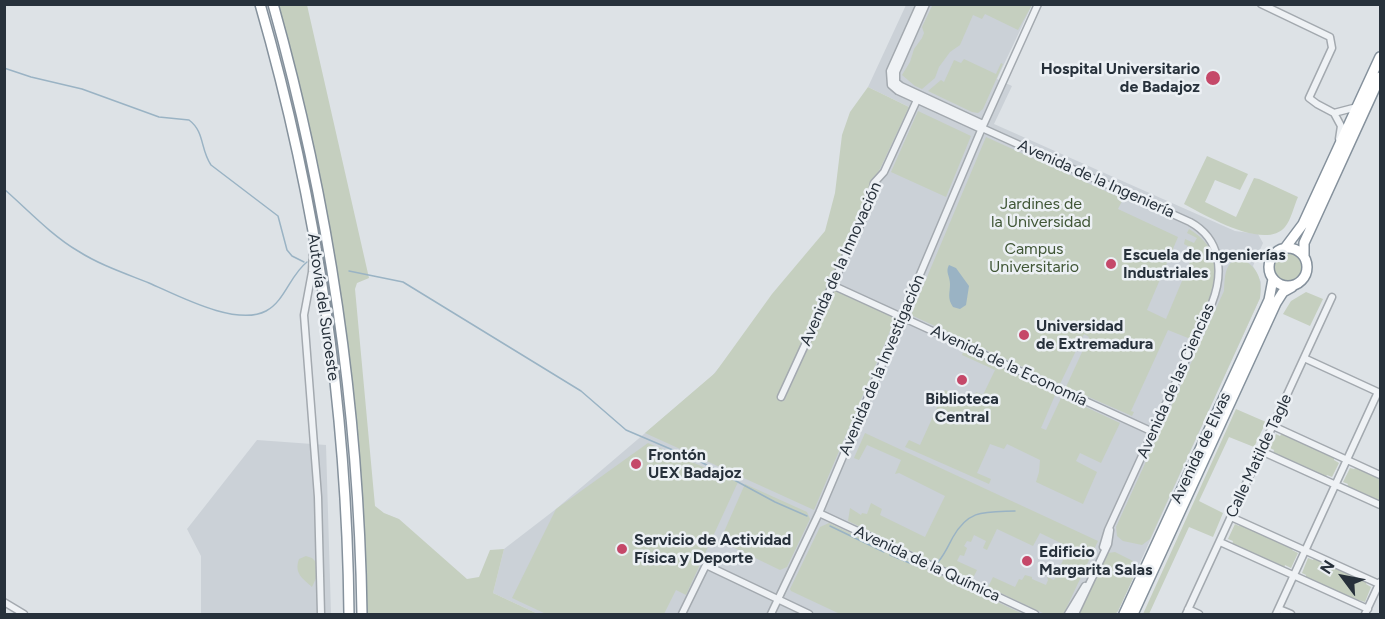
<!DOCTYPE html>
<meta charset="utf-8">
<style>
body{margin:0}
#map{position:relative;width:1385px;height:619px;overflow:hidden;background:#dde2e6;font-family:Figtree,sans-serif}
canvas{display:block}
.frame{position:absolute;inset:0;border:6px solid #27313b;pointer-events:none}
.north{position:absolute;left:1313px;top:547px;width:60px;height:60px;-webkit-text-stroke:4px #ecf0f4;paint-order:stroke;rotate:302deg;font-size:16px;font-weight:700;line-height:24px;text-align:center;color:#27313b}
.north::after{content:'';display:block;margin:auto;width:21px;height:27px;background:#27313b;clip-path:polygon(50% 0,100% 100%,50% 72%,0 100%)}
</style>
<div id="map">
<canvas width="1385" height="619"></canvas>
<div class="frame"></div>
<div class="north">N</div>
</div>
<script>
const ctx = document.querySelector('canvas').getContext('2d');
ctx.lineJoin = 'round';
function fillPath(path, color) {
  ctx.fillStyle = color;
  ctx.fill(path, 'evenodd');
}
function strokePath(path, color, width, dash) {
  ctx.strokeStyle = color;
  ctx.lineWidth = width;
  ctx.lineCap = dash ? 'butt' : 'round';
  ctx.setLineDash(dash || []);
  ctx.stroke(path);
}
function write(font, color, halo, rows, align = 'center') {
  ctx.font = font + ' Figtree,sans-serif';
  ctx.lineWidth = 5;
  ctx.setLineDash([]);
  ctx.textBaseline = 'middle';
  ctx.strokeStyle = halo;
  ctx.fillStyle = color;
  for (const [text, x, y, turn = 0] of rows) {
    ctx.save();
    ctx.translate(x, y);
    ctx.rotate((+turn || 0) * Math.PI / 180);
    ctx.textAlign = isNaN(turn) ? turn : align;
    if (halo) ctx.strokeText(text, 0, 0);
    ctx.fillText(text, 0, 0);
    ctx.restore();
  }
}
fillPath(new Path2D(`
 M 906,5 L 1032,5 L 997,79 L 1012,86 L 994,124 L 1235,231 L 1258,234 L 1263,243 L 1253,266 L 1261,282 L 1260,298 L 1118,611 L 1115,614 L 538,614 L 493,593 L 504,549 L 556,509 L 712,376 L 868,189 L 870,182 L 909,107 L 868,87 Z
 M 257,440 L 326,445 L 331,614 L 201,614 L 201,556 L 187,529 Z`), '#cbd1d7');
fillPath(new Path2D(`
 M 933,4 L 1032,4 L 1032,5 L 1018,30 L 985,14 L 982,19 L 973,15 L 960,45 L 950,52 L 939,67 L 935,78 L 922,89 L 915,86 L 902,75 L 910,62 L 914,49 L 922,38 L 924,33 L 922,27 Z
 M 278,5 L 307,5 L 369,278 L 357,283 L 355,289 L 375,506 L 384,513 L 399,519 L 467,579 L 479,577 L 490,550 L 504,549 L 493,593 L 538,614 L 367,614 C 365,546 363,478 355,410 C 340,273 316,137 278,5 Z
 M 964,59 L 996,74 L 1001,63 L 1003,64 L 983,109 L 978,113 L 972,112 L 928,91 L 941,80 L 944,82 L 954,60 L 961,63 Z
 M 868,87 L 909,107 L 879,171 L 870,182 L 868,197 L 777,398 L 784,401 L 834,290 L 896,317 L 814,510 L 645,433 L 715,373 L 772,294 L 825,231 L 835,193 L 842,135 L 850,112 Z
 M 918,111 L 971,136 L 946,197 L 891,172 Z
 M 986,137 L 1123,199 L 1118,209 L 1178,237 L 1147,310 L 1166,319 L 1195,250 L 1184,244 L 1185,239 L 1194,243 L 1197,238 L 1187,233 L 1189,229 C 1236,257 1210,302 1193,340 L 1168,330 L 1131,411 L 1134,412 L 1132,416 L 1066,387 L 1089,337 L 1084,334 L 1060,384 L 911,315 Z
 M 1207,156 L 1248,174 L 1240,190 L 1215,180 L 1205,202 L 1236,217 L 1254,178 L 1259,179 L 1298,197 C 1294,206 1291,220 1285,227 C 1265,251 1205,215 1184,204 Z
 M1272 267a16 16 0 1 1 32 0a16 16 0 1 1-32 0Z
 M 1239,258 C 1257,265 1263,279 1260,298 L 1150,539 L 1142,545 L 1123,541 L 1117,536 L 1116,527 L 1224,291 C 1225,277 1224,263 1239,258 Z
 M 1306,292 L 1323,299 L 1310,326 L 1283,314 L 1291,301 Z
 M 964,350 L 1056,393 L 1041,428 L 1046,430 L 1062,396 L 1120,423 L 1101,463 L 1080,453 L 1076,461 L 1097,472 L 1083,504 L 1036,482 L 1039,472 L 1040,460 L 1007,444 L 1004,449 L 990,444 L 977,473 L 991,479 L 989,484 L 905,447 L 909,440 L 920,445 L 945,390 L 971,402 L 976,392 L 983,395 L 995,370 L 962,355 Z
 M 1236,409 L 1266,422 L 1254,447 L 1229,437 L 1199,501 L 1223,513 L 1213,537 L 1189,527 L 1149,614 L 1143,614 Z
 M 865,433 L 1098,541 L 1064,613 L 1045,614 L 988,587 L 993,577 L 1015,587 L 1019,579 L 1022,580 L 1025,575 L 1032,577 L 1032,579 L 1046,585 L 1048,580 L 1047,577 L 1054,580 L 1069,547 L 1040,533 L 1033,546 L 997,529 L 987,550 L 983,548 L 986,541 L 974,535 L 971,542 L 967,541 L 964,546 L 967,548 L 964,556 L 960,555 L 957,561 L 977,570 L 972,580 L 848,521 L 850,508 L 861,515 L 862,513 L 867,514 L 871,503 L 882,509 L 880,515 L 925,537 L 945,496 L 899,473 L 895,474 L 901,460 L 867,445 L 859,460 L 854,458 Z
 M 1282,433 L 1334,457 L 1334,460 L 1339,463 L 1332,477 L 1327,475 L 1326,477 L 1273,453 L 1274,450 L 1270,448 L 1276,434 L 1280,436 Z
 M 648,443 L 738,482 L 686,595 L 676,590 L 664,614 L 546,614 L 512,598 L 556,509 Z
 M 1356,467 L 1380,478 L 1380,502 L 1347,487 L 1348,484 L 1343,482 L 1350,468 L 1354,469 Z
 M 745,484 L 807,512 L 810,519 L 787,567 L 780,570 L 720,541 Z
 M 829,523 L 1023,614 L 840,614 L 791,591 L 790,589 L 820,527 Z
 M 1241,523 L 1293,547 L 1292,550 L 1298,553 L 1291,568 L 1285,565 L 1284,568 L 1232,544 L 1233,541 L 1228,539 L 1235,524 L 1239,526 Z
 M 1115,552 L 1133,561 L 1136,572 L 1118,611 L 1115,614 L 1079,614 L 1104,557 L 1108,553 Z
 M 306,556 L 312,558 L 316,562 L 317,576 L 312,587 C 302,578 294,573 299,559 Z
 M 1314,557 L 1367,582 L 1366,584 L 1371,587 L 1365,602 L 1359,600 L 1358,602 L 1305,578 L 1306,575 L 1302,573 L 1308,558 L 1313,560 Z`), '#c5cfbf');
fillPath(new Path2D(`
 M 949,265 L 956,268 L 969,286 L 966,305 L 960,309 L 953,307 C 947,298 950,293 950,284 C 950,276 945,272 949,265 Z`), '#9ab3c4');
strokePath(new Path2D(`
 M 4,68 L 31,77 L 82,89 L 159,117 L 189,120 C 205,132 200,149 211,165 L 278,216 L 287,250 L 292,256 L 304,262
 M 4,189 C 28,210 51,235 78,251 C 100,265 124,273 149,283 C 177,295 236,327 266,311 C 285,301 290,275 307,262
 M 349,271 L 403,282 L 581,391 L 626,430 L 701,462 L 775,502 L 807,516
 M 830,526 L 884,552
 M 890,555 L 922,568
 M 938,562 C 945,554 948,546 953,537 C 969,509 985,512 1015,511`), '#9ab3c4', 1.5);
const minor = new Path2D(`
 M 920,4 L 890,71 L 891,85 L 898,91 L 981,129
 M 926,4 L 896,72 L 896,82 L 901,86 L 983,124
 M 1261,4 L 1330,37 L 1332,48 L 1309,98 L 1317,104 L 1334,113
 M 982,128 L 1190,222 C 1221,239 1224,272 1212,303 L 1108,530 L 1103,547
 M 1339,139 L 1341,126 L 1334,113 L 1357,107
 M 313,250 L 312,272 L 304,315 L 318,497 L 321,614
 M 832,285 L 1153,432
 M 1304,358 L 1380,393
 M 781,397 L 870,203 L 874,183 L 884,172 L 917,100
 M 1273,426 L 1380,475
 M 1261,451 L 1380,505
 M 819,513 L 1035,614
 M 1231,517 L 1379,584
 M 1220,542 L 1368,609
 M 4,602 L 24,614
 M 1188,609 L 1199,614
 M 1279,609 L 1291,614
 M 682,614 L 706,565 L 809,614
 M 771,614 L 819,513 L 982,128 L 1038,4
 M 1068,614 L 1085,586
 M 1075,614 L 1108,544 L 1110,530
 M 1186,614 L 1332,297
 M 1276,614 L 1378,392
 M 1365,614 L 1380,582`);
const highway = new Path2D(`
 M 260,4 C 317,202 347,409 349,614
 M 273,4 C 329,203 359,408 362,614
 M1269 267a19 19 0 1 1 38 0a19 19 0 1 1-38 0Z
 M 1285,248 L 1303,224 L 1380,57
 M 1304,256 L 1304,243 L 1310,230 L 1380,77
 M 1124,614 L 1269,300 L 1273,279
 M 1133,614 L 1276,303 L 1283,292 L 1292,287`);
strokePath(minor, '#a3a9af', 9);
strokePath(highway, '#85919c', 12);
strokePath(minor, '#eff2f5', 6);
strokePath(highway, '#fff', 9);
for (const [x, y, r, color] of [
 [1213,78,8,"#c54869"],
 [1111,264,6,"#c54869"],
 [1024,335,6,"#c54869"],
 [962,380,6,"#c54869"],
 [636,464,6,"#c54869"],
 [622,549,6,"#c54869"],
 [1027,561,6,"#c54869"]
]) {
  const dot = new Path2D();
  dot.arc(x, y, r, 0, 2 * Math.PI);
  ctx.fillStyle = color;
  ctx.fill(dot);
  strokePath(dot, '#ecf0f4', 2);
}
write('bold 16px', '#27313b', '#ecf0f4', [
 ["Hospital Universitario",1200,69,"right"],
 ["de Badajoz",1200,87,"right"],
 ["Escuela de Ingenierías",1123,255],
 ["Industriales",1123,273],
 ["Universidad",1036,326],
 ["de Extremadura",1036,344],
 ["Biblioteca",962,399,"center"],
 ["Central",962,417,"center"],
 ["Frontón",648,455],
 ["UEX Badajoz",648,473],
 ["Servicio de Actividad",634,540],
 ["Física y Deporte",634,558],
 ["Edificio",1039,552],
 ["Margarita Salas",1039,570]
], 'left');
write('16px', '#27313b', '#ecf0f4', [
 ["Avenida de la Ingeniería",1096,179,24],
 ["Avenida de la Innovación",841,264,-66],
 ["Autovía del Suroeste",323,307,82],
 ["Avenida de la Investigación",882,365,-67],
 ["Avenida de la Economía",1009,366,25],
 ["Avenida de las Ciencias",1176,381,-66],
 ["Avenida de Elvas",1201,448,-65],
 ["Calle Matilde Tagle",1259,456,-65],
 ["Avenida de la Química",927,564,25]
]);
write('16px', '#405636', '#ecf0f4', [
 ["Jardines de",1041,204],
 ["la Universidad",1041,222],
 ["Campus",1034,249],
 ["Universitario",1034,267]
]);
</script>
